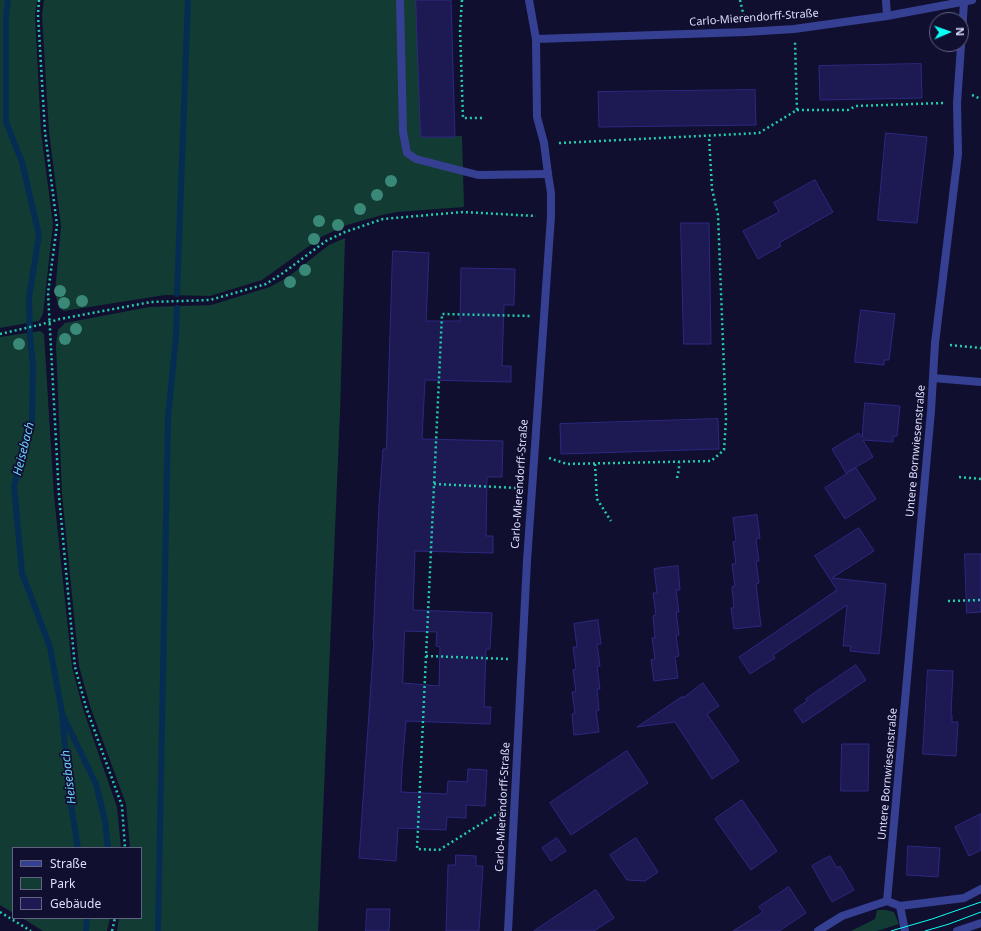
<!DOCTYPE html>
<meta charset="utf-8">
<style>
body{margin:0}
#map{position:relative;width:981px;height:931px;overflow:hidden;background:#100f30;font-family:"Noto Sans",sans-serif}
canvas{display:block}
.legend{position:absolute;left:12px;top:847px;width:130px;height:72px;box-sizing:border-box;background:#100f30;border:1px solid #626283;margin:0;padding:5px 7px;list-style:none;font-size:12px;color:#dedfff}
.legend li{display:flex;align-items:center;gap:8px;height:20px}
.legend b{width:20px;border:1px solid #626283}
.north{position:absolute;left:929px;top:12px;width:40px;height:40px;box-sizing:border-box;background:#100f30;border:1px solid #626283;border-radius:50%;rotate:88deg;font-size:11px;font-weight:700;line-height:16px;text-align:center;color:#dedfff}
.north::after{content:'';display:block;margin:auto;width:14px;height:18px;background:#0afff3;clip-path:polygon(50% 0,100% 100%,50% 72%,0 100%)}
</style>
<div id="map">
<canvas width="981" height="931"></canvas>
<ul class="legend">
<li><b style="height:5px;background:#364093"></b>Straße</li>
<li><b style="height:11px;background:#123b33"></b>Park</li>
<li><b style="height:11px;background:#1c1953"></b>Gebäude</li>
</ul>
<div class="north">N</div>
</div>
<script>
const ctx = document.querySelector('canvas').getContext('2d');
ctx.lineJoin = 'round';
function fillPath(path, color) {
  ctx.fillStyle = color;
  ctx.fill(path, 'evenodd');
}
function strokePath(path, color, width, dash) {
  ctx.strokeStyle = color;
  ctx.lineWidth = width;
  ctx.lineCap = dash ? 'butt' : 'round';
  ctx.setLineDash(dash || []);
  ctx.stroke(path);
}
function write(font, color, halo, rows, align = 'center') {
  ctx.font = font + ' "Noto Sans",sans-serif';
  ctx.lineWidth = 3.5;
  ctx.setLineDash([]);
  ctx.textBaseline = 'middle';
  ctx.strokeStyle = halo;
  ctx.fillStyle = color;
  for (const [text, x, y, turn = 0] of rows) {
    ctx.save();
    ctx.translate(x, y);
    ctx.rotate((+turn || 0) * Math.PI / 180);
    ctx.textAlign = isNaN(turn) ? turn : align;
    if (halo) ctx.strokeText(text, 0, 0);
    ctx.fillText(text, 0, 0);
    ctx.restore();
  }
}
fillPath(new Path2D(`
 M 0,0 L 37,0 L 35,15 L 41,132 L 53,224 L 43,314 L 39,321 L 0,328 Z
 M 44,0 L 417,0 L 421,137 L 462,136 L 464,207 L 397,212 L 382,215 L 347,225 L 323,236 L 262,280 L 210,296 L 165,295 L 64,311 L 59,308 L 55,293 L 61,226 L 49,132 L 42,15 Z
 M 345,238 L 340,413 L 318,931 L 117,931 L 119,918 L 141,918 L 141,848 L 130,848 L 126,804 L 90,706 L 79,666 L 62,494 L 56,345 L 58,330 L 65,323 L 149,307 L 211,305 L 270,287 L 288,277 L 329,245 Z
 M 40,331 L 44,334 L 54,496 L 72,667 L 83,709 L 117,807 L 121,848 L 13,848 L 13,913 L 0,905 L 0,337 Z
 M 877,910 L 886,910 L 894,912 L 899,924 L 877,931 L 851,931 L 875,919 Z
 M 22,918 L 110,918 L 107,931 L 43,931 Z`), '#123b33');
strokePath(new Path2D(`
 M 8,0 L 6,16 L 6,122 L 22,162 L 39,235 L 29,298 L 30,336 L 33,366 L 32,421 L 14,486 L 22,573 L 50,647 L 62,713 L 69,792 L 78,848
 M 177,294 L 188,0
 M 63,716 L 96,784 L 105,821 L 108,848
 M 86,931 L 87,918
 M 158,931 L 168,417 L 176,337 L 177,308`), '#052d53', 6);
const building = new Path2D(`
 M 416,0 L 451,0 L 455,137 L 421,137 Z
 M 921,64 L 922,98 L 820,100 L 819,66 Z
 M 755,90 L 756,125 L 599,127 L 598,92 Z
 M 886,133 L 927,137 L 917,223 L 878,220 Z
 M 815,180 L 833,212 L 779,243 L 781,246 L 758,259 L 743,231 L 779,212 L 774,203 Z
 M 681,223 L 709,223 L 711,344 L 684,344 Z
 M 393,251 L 429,253 L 426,321 L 460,321 L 461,268 L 515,269 L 514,305 L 504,305 L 502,366 L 511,366 L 511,382 L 425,380 L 422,439 L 503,441 L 502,477 L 487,477 L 486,536 L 493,536 L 493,553 L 415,551 L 413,610 L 492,613 L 490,649 L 486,649 L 484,707 L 491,707 L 490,724 L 406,721 L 402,768 L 401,792 L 447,794 L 448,781 L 467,782 L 468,769 L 487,770 L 485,806 L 466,805 L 466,818 L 447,817 L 446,830 L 398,828 L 396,861 L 359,858 L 374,640 L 373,640 L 379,505 L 383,449 L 386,449 ZM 405,631 L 437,632 L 436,646 L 440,647 L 439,686 L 403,683 Z
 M 861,310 L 895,314 L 889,360 L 884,360 L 884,365 L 855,362 Z
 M 865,403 L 900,406 L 897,436 L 893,436 L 893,442 L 863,440 L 873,457 L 846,473 L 832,449 L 859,433 L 862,437 Z
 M 718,419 L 719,449 L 561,454 L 560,424 Z
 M 856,468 L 876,499 L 845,519 L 825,488 Z
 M 757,515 L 760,538 L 756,539 L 759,561 L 756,561 L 759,583 L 756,584 L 761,626 L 734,629 L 731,608 L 734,608 L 732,587 L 735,586 L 732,564 L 736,564 L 733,542 L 736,541 L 733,518 Z
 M 859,528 L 874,551 L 832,578 L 886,584 L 879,654 L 850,651 L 851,646 L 843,646 L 847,605 L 773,655 L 775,658 L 750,674 L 739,657 L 837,590 L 815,556 Z
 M 965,554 L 981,554 L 981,612 L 967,613 Z
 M 678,566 L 680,590 L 676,590 L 679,612 L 676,612 L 679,635 L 676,635 L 679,656 L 675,657 L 678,678 L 654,681 L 651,660 L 655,659 L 652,638 L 655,638 L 653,616 L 656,615 L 653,593 L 657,593 L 654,569 Z
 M 598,620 L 601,644 L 597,644 L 600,666 L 597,666 L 600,689 L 597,689 L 599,710 L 596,711 L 599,732 L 574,735 L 572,714 L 575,713 L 572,692 L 576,692 L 573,670 L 576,669 L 573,647 L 577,647 L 574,624 Z
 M 856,665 L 866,680 L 803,723 L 794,710 L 807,701 L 806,699 Z
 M 928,670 L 953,671 L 951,715 L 952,715 L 952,722 L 958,722 L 956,756 L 923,754 Z
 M 703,683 L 719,706 L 707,714 L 739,761 L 712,779 L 675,722 L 637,727 L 683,696 L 683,698 Z
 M 842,744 L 869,744 L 868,791 L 841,791 Z
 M 627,751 L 648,783 L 571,835 L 550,803 Z
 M 742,800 L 777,851 L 751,870 L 715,819 Z
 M 981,814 L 981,850 L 969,856 L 955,827 Z
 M 557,838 L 566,851 L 551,861 L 542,848 Z
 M 636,838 L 658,872 L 645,881 L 627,880 L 610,855 Z
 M 908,846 L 940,848 L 938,877 L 907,875 Z
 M 456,855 L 476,856 L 476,866 L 483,866 L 479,931 L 446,931 L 448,865 L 455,865 Z
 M 830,856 L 837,868 L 840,866 L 854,890 L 832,902 L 812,866 Z
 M 789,887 L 806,913 L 779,931 L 733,931 L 763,912 L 759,907 Z
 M 596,890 L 614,918 L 594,931 L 534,931 Z
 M 367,909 L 390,909 L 389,931 L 366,931 Z`);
fillPath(building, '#1c1953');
strokePath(building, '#2d2981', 1);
strokePath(new Path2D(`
 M 39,0 L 38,15 L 45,132 L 57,225 L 48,293 L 59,496 L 75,667 L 86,707 L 122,806 L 125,848
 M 462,0 L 460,29 L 463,118 L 484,118
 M 740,0 L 744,17
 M 972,95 L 981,99
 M 797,110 L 848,110 L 856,106 L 943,103
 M 559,143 L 759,133 L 797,110 L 795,42
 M 0,334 L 39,325 L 60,319 L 151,302 L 210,300 L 266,284 L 283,273 L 326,241 L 345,232 L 383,219 L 463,212 L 536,216
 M 950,345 L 981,348
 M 549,458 L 567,464 L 711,461 L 724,450 L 726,420 L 718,215 L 712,189 L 709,136
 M 595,464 L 597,499 L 611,521
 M 959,477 L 981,479
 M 677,478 L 679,469 L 679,462
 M 434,484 L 518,488
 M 948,601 L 981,600
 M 426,656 L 509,659
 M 500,812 L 439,850 L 417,849 L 442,314 L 531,316
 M 0,912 L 31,931
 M 112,931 L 115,918`), '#24cdaa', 2.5, [2, 3]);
strokePath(new Path2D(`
 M 400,0 L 403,132 L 407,153 L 416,159 L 478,175 L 548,174
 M 933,378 L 981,382`), '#364093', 8);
strokePath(new Path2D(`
 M 886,0 L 887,16
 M 536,39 L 746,32 L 794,29 L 887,16 L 972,0
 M 887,901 L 931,411 L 935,343 L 958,154 L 957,103 L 964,3
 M 900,906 L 905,931
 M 508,931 L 527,561 L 551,216 L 551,193 L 548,174 L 544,143 L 537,117 L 536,39 L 529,0
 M 818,931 L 842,916 L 887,901 L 900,906 L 964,898 L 981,889
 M 957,931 L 981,923`), '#364093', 8);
strokePath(new Path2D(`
 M 891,931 L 932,919 L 981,902
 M 925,931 L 949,924 L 981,912`), '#0afff3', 1);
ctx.fillStyle = '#3a8978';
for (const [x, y] of [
 [391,181],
 [377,195],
 [360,209],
 [319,221],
 [338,225],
 [314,239],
 [305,270],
 [290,282],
 [60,291],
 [82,301],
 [64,303],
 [76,329],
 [65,339],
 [19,344]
]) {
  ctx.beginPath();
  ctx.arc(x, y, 6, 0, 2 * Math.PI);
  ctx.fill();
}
write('11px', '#dedfff', '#100f30', [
 ["Carlo-Mierendorff-Straße",754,18,-4],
 ["Untere Bornwiesenstraße",916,451,-85],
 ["Carlo-Mierendorff-Straße",520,484,-86],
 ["Untere Bornwiesenstraße",888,774,-85],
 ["Carlo-Mierendorff-Straße",503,807,-87]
]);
write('italic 12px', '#6cd1ff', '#100f30', [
 ["Heisebach",24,449,-76],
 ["Heisebach",69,777,-97]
]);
</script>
